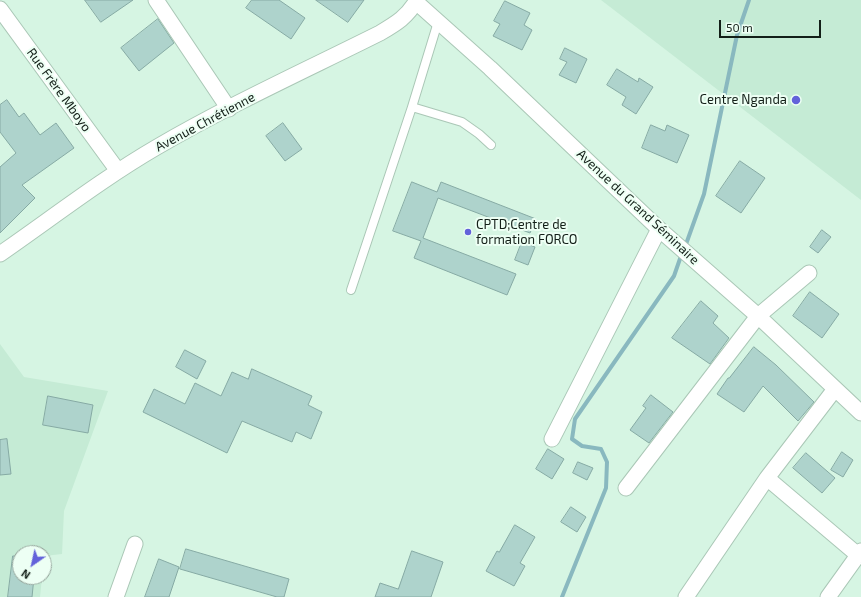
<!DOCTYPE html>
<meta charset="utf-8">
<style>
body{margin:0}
#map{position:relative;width:861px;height:597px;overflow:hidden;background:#d6f5e3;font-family:"Exo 2",sans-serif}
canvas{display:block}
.north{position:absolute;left:12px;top:545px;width:40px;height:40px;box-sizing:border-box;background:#edfff4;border:1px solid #96a59c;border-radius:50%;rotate:214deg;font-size:11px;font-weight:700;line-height:16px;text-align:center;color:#131f18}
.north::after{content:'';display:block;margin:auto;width:14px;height:18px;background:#6362da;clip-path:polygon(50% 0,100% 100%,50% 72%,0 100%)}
.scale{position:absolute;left:719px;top:20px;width:102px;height:18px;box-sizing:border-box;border:2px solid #131f18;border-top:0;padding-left:5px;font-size:12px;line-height:14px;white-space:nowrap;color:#131f18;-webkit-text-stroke:3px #edfff4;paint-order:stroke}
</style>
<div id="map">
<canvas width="861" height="597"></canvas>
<div class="north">N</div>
<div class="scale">50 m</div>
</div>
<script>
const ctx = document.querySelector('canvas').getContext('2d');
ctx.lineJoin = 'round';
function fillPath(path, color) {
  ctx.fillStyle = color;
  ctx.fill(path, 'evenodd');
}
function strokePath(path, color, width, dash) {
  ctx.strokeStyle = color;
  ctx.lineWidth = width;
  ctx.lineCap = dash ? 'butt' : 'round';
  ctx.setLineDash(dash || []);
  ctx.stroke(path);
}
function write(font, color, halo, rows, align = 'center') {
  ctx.font = font + ' "Exo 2",sans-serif';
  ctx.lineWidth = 4;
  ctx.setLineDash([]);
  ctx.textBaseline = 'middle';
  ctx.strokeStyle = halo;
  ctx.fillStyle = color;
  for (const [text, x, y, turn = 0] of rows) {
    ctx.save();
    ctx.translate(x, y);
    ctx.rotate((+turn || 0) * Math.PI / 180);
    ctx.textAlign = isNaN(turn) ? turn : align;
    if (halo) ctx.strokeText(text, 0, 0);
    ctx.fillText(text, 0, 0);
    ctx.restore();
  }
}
fillPath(new Path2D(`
 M 601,0 L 861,0 L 861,200 Z
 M 0,344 L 24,377 L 108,391 L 64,511 L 62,554 L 44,556 L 44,553 L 20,553 L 20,577 L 42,577 L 40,597 L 0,597 Z`), '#c5ebd5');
strokePath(new Path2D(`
 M 685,247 L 704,194 L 737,35 L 749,0
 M 562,597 L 606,488 L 607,462 L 601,449 L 582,446 L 572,439 L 575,419 L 674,276 L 682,253`), '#89b8bf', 4);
const building = new Path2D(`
 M 85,0 L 133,0 L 101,22 Z
 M 252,0 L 279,0 L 305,18 L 291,39 L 246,8 Z
 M 316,0 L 364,0 L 348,22 Z
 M 505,1 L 530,13 L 524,25 L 532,30 L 522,50 L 493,36 L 500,24 L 494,21 Z
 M 158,19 L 174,43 L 139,71 L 121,48 Z
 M 565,48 L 587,59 L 576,83 L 559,75 L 567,62 L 560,59 Z
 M 617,69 L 638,82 L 639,78 L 653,87 L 636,114 L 622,105 L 626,97 L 607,85 Z
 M 7,100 L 19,117 L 24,113 L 40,135 L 56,123 L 74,148 L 22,185 L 35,198 L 0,233 L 0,167 L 16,153 L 0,132 L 0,105 Z
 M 283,123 L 302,149 L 285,161 L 266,136 Z
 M 651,125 L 665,131 L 667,125 L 689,135 L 677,163 L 642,148 Z
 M 740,161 L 765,178 L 741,213 L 716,196 Z
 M 412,182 L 437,192 L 441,182 L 536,219 L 530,233 L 438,198 L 423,238 L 516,274 L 507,295 L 414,258 L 421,241 L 393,231 Z
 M 822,230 L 831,237 L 818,253 L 810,247 Z
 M 522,242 L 535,247 L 528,265 L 515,260 Z
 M 810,292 L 839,314 L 822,338 L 793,316 Z
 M 701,301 L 718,316 L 713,323 L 729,338 L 710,364 L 672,338 Z
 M 754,347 L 776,365 L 814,402 L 798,421 L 763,386 L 744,412 L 717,394 L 728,378 L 729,378 Z
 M 185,350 L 206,361 L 197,379 L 176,367 Z
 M 252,369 L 312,396 L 308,405 L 322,412 L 311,439 L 296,432 L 292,442 L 242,421 L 227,453 L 143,412 L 154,389 L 185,404 L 195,383 L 221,396 L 232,372 L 248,379 Z
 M 651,395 L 673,412 L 649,443 L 630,430 L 646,408 L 643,406 Z
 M 48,396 L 93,405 L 88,433 L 43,425 Z
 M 7,439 L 11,474 L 0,475 L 0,440 Z
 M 548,449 L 564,459 L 552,479 L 536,469 Z
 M 842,452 L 853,460 L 843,477 L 831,470 Z
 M 806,453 L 835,478 L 822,493 L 793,468 Z
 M 578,462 L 593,468 L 587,480 L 573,473 Z
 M 571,507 L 586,517 L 577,532 L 561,522 Z
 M 515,525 L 535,537 L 520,563 L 525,566 L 514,586 L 486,571 L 497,551 L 499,552 Z
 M 186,549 L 289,579 L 284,597 L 277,597 L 180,569 Z
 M 412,551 L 443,562 L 431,597 L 375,597 L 380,583 L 398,589 Z
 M 13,556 L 20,556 L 20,577 L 34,577 L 32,597 L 8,597 Z
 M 159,559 L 179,567 L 169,597 L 145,597 Z`);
fillPath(building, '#aed3cc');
strokePath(building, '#86aaa4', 1);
const service = new Path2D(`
 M 412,107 L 462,122 L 479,134 L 491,145
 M 351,290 L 412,107 L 438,22`);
const minor = new Path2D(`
 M 156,0 L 229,109
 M 416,2 L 490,68 L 659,229 L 758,316 L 861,413
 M 0,9 L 118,171
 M 0,254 C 52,218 102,179 157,147 C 229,105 306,70 380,33 C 397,23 407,17 417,0
 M 552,439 L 659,229
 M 767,478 L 858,555
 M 626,488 L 758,316 L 809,273
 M 116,597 L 135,544
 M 686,597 L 767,478 L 835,389
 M 828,597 L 861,551`);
strokePath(service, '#aac7b6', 10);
strokePath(minor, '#aac7b6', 17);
strokePath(service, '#fff', 8);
strokePath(minor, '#fff', 15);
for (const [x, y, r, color] of [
 [796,100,5,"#6362da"],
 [468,232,4,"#6362da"]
]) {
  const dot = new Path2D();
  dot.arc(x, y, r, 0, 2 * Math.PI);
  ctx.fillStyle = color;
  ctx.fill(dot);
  strokePath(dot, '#edfff4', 1.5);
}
write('13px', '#131f18', '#edfff4', [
 ["Rue Frère Mboyo",59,90,54],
 ["Avenue Chrétienne",205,122,-28],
 ["Avenue du Grand Séminaire",638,207,43]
]);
write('13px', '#131f18', '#edfff4', [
 ["Centre Nganda",787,100],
 ["CPTD;Centre de",476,225,"left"],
 ["formation FORCO",476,240,"left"]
], 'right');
</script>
